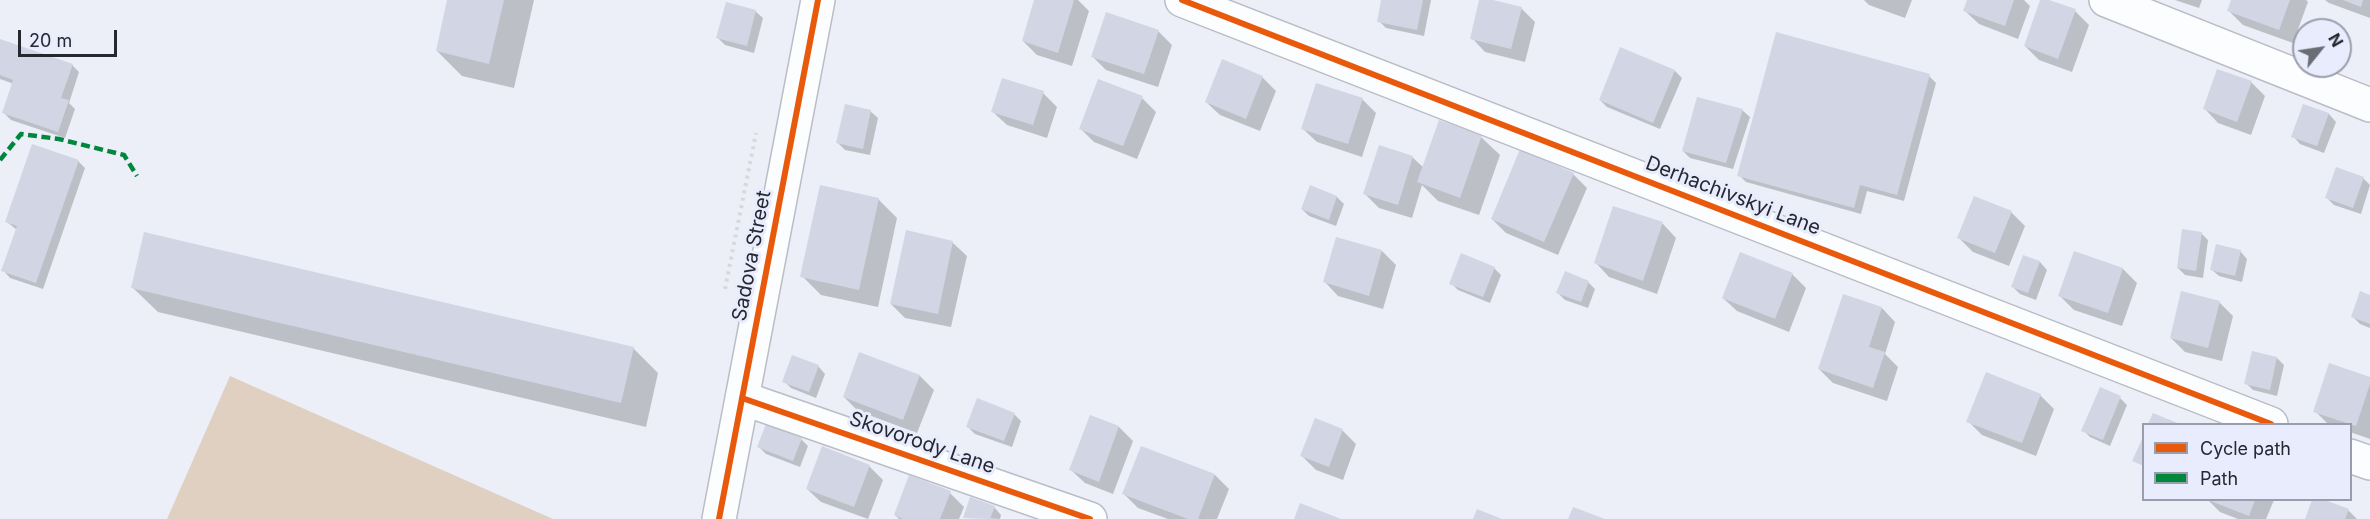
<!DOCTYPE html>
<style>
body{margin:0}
#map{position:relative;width:2370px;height:519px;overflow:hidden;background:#eceff7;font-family:Inter,sans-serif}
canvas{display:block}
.legend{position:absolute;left:2142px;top:423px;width:210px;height:78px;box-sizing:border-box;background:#e8ecfc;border:2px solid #9a9dab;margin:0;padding:8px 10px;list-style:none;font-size:18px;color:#252731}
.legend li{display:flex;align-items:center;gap:12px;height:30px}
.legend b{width:30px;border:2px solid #9a9dab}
.north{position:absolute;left:2292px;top:18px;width:60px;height:60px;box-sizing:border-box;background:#e8ecfc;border:2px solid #9a9dab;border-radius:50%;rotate:60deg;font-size:16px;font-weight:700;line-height:24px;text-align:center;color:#252731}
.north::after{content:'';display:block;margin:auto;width:21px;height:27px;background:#6b6d76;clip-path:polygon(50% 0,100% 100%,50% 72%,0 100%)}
.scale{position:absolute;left:18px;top:30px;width:99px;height:27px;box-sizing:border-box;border:3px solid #252731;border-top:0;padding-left:8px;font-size:18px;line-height:21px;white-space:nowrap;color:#252731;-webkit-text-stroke:4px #e8ecfc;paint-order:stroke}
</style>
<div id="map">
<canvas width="2370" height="519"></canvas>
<ul class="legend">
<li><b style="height:8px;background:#e8590c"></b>Cycle path</li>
<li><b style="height:8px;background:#00873e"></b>Path</li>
</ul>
<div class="north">N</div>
<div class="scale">20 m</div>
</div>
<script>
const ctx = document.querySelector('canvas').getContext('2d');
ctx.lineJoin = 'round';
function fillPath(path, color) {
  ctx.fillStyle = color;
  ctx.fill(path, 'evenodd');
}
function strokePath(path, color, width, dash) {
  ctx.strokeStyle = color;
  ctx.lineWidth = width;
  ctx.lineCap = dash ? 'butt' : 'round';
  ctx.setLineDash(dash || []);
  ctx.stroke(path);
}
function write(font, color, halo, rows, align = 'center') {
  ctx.font = font + ' Inter,sans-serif';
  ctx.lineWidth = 6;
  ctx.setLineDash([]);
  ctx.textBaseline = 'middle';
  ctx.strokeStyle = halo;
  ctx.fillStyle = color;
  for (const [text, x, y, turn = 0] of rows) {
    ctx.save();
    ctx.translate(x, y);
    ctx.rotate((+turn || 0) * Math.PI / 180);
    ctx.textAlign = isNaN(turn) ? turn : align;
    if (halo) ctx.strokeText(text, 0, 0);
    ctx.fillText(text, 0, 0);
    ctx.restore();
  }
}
fillPath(new Path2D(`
 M 230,376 L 553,519 L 167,519 Z`), '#dfd0c2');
fillPath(new Path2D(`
 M 449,0 L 534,0 L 514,88 L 462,76 L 437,51 Z
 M 1036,0 L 1078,0 L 1089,11 L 1072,66 L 1037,55 L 1023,41 Z
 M 1383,0 L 1431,0 L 1424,36 L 1386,28 L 1379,21 Z
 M 1481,0 L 1521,8 L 1535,22 L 1525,62 L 1485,52 L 1472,38 Z
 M 1864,0 L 1912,0 L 1905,18 L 1869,5 Z
 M 1969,0 L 2024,0 L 2030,6 L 2018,39 L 1979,24 L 1965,11 Z
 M 2042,0 L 2075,11 L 2089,25 L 2072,72 L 2039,60 L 2025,46 Z
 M 2175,0 L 2202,0 L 2199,8 Z
 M 2233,0 L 2306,0 L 2308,2 L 2293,43 L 2243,25 L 2229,11 Z
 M 2325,0 L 2370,0 L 2370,18 L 2329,3 Z
 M 755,11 L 763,18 L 754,53 L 725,45 L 718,38 Z
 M 1158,31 L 1172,45 L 1158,87 L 1106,70 L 1092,56 Z
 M 0,40 L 72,65 L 79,72 L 69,103 L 75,109 L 65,138 L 11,120 L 4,113 L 14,84 L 0,79 Z
 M 1675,71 L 1682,78 L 1660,129 L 1607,107 L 1600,100 Z
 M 1929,76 L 1936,83 L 1904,201 L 1867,191 L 1861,214 L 1746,182 L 1739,175 Z
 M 1262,77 L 1276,91 L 1260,131 L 1220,115 L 1206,102 Z
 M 2251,82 L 2265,96 L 2251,135 L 2218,123 L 2205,109 Z
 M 1043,93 L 1057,107 L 1047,138 L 1007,125 L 993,112 Z
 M 1142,98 L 1156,112 L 1137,159 L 1094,142 L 1080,128 Z
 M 1362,99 L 1376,113 L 1362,157 L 1317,142 L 1303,129 Z
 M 2304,106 L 2329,114 L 2336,122 L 2324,153 L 2300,144 L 2293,136 Z
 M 1742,110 L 1750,117 L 1733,169 L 1690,158 L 1683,151 Z
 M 870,111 L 878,118 L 870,155 L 845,150 L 838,143 Z
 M 1440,122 L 1481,137 L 1500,155 L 1479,215 L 1438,201 L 1422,185 L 1412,218 L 1379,208 L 1365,194 L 1412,157 L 1424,168 Z
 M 78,161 L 85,168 L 43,289 L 10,278 L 3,270 L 17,230 L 7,222 Z
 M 2337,169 L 2364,179 L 2370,185 L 2361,214 L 2334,205 L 2327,198 Z
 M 1573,174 L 1587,188 L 1558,255 L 1506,233 L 1492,219 Z
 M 1311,187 L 1337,197 L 1344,204 L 1336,226 L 1309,216 L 1302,209 Z
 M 878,199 L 897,218 L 878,307 L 821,295 L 802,276 Z
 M 1614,208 L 1663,224 L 1676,238 L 1657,294 L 1609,277 L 1596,263 Z
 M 2011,212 L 2025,226 L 2009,266 L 1973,252 L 1959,238 Z
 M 907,232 L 953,243 L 967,256 L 951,327 L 905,318 L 891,304 Z
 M 2201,233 L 2208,240 L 2203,278 L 2185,275 L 2178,268 Z
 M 1382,251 L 1396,265 L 1383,309 L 1338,296 L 1325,282 Z
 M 2240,251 L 2247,259 L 2242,282 L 2219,276 L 2211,269 Z
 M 2075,253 L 2123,269 L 2137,283 L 2122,326 L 2074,310 L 2060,296 Z
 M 2024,257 L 2040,262 L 2047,270 L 2036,300 L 2020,294 L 2013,287 Z
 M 1494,268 L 1501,275 L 1490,303 L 1458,290 L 1451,283 Z
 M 1792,274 L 1806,288 L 1789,332 L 1737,311 L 1723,298 Z
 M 1588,282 L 1595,289 L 1588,308 L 1565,300 L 1558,293 Z
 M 133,288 L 633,348 L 658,373 L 646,427 L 158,312 Z
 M 2370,296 L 2370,328 L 2360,324 L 2353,317 Z
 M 2219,302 L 2233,316 L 2222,361 L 2185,352 L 2171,338 Z
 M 1882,308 L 1895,322 L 1885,354 L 1898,367 L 1887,401 L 1833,383 L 1819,369 Z
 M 860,354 L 920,376 L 934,390 L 917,433 L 858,411 L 844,397 Z
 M 2277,358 L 2284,365 L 2277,396 L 2253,390 L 2246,383 Z
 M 818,366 L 825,374 L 816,398 L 791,388 L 784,381 Z
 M 2370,378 L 2370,439 L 2350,432 L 2350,424 L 2328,424 L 2315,411 Z
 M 2040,395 L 2054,409 L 2036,456 L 1982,435 L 1968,421 Z
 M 2120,398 L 2127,405 L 2110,446 L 2090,437 L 2083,430 Z
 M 1014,414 L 1021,421 L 1012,447 L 975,434 L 968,427 Z
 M 1091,417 L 1119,427 L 1133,441 L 1113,494 L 1085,483 L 1071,470 Z
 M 1342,430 L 1356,444 L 1343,480 L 1316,470 L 1302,456 Z
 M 801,439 L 808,446 L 800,467 L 766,454 L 759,447 Z
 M 1142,448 L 1215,475 L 1229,489 L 1217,519 L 1168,519 L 1138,508 L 1124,494 Z
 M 869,466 L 883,480 L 868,519 L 821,502 L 807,489 Z
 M 950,493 L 964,507 L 959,519 L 899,519 L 895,515 Z
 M 2208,500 L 2274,500 L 2266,519 L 2238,519 L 2220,512 Z
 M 2314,500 L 2320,500 L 2348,510 L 2357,519 L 2307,519 Z
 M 994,507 L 1001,515 L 1000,519 L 964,517 Z`), '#0003');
fillPath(new Path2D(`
 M 447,0 L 504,0 L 489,64 L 436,51 Z
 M 1034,0 L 1074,0 L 1058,53 L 1022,41 Z
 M 1381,0 L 1423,0 L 1417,30 L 1377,22 Z
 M 1479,0 L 1493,0 L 1522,7 L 1511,49 L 1470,39 Z
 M 1967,0 L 2014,0 L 2005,26 L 1963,11 Z
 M 2040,0 L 2049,0 L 2076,9 L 2058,59 L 2024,46 Z
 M 2231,0 L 2290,0 L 2279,30 L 2227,11 Z
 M 2343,0 L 2363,0 L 2361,7 Z
 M 726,2 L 756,10 L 747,46 L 716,38 Z
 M 1106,12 L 1159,30 L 1144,74 L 1091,57 Z
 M 1776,32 L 1930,74 L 1897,195 L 1860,185 L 1854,208 L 1737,176 Z
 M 0,39 L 73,64 L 61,98 L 69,100 L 58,132 L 2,113 L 13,80 L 0,75 Z
 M 1620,47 L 1675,70 L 1653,123 L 1599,100 Z
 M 1222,59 L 1263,76 L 1246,119 L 1205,102 Z
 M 2217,69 L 2252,81 L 2237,122 L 2203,109 Z
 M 1002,78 L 1044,91 L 1033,125 L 991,112 Z
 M 1098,79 L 1143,96 L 1123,146 L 1079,129 Z
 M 1316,83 L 1363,98 L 1348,144 L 1301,129 Z
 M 1697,97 L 1743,109 L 1726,163 L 1682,151 Z
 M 845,104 L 871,110 L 863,149 L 836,143 Z
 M 2303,104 L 2329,113 L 2317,146 L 2291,137 Z
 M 1439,120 L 1482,135 L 1460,198 L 1417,182 Z
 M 32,144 L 79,160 L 36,283 L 1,271 L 17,226 L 5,222 Z
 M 1379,145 L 1413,156 L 1398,205 L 1363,194 Z
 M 1520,149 L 1574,173 L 1544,242 L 1491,219 Z
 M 2336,167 L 2364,177 L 2353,208 L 2325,198 Z
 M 820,185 L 879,198 L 859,290 L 800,277 Z
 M 1310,185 L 1337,196 L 1329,220 L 1301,209 Z
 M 1974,196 L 2012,211 L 1995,253 L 1957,238 Z
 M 1613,206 L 1663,222 L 1643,281 L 1594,263 Z
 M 2182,229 L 2202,232 L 2196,271 L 2177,268 Z
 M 906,230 L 953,241 L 938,314 L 890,304 Z
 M 144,232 L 634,347 L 621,403 L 131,288 Z
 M 1336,237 L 1382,250 L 1369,296 L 1323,282 Z
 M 2216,244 L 2241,250 L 2235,276 L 2210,270 Z
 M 2074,251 L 2123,268 L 2108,313 L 2058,296 Z
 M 1740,252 L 1793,273 L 1775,319 L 1722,298 Z
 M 1461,253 L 1495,267 L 1483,297 L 1449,284 Z
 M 2023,255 L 2040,261 L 2028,293 L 2011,287 Z
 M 1565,271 L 1589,281 L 1581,302 L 1556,293 Z
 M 2181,291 L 2220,301 L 2208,348 L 2170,338 Z
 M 2360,291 L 2370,295 L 2370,324 L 2351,317 Z
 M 1843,294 L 1882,307 L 1869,347 L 1885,352 L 1873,388 L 1818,369 Z
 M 2252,351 L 2277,357 L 2270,390 L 2244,384 Z
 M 859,352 L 920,375 L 903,420 L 843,397 Z
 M 792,355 L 819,365 L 809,392 L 782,382 Z
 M 2329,363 L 2370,377 L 2370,384 L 2356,426 L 2313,412 Z
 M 1986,372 L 2041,394 L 2022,443 L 1966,422 Z
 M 2100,387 L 2121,396 L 2103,440 L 2081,431 Z
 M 977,398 L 1015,413 L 1004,441 L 966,427 Z
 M 2153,413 L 2180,424 L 2148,424 Z
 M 1090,415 L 1119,426 L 1099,482 L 1069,470 Z
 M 1315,418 L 1343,429 L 1329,467 L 1300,456 Z
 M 766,424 L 802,438 L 793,461 L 757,447 Z
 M 2144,435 L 2144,466 L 2132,461 Z
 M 822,446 L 870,465 L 854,507 L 806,489 Z
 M 1141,446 L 1215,474 L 1198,519 L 1188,519 L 1122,494 Z
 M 909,475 L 951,491 L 940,519 L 903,519 L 894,515 Z
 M 970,497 L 995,506 L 990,519 L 963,518 Z
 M 2208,500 L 2255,500 L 2249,516 Z
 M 2312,500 L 2325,500 L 2349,509 L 2345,519 L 2305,519 Z
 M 1300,503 L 1341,519 L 1294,519 Z
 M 1573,507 L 1605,519 L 1568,519 Z
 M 1477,509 L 1502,519 L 1473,519 Z`), '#d2d5e4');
const minor = new Path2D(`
 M 1182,0 L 2271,424
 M 2106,0 L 2370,105
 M 742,398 L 1090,519
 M 2350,456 L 2370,463
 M 719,519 L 818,0`);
strokePath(minor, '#bbbdc6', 36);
strokePath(new Path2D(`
 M 725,289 L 756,133`), '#d7d8db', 4, [3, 4.5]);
strokePath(minor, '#fcfdfe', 33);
strokePath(new Path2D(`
 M 0,160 L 21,134 L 59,139 L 124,155 L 137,176`), '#00873e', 4.5, [9, 4.5]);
strokePath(new Path2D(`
 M 1182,0 L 2271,424
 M 742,398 L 1090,519
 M 719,519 L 818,0`), '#e8590c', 6);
write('20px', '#252731', '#e8ecfc', [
 ["Derhachivskyi Lane",1733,196,21],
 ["Sadova Street",752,256,-79],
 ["Skovorody Lane",922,443,19]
]);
</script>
